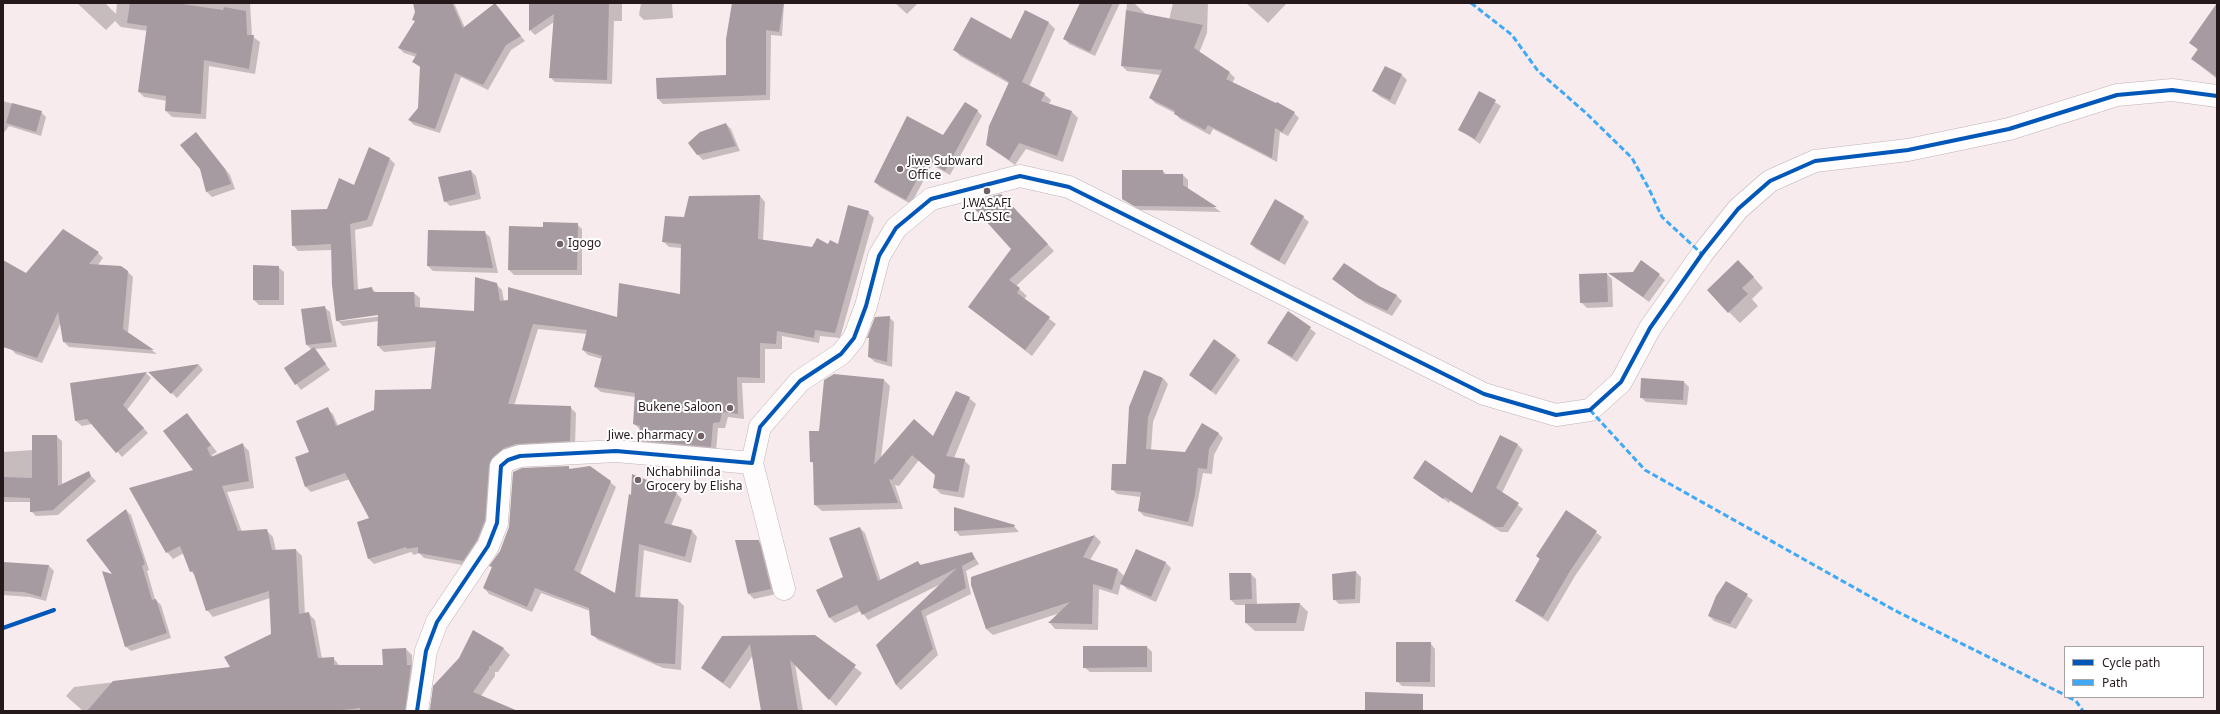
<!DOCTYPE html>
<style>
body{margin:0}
#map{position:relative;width:2220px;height:714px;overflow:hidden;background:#f8ebee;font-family:"Noto Sans",sans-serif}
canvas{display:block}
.frame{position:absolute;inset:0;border:4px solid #26191c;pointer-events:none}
.legend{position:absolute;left:2064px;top:646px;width:140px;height:52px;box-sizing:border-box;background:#fff;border:1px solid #a8a3a4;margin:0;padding:5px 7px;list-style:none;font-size:12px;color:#26191c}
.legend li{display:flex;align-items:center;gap:8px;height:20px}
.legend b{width:20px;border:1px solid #a8a3a4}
</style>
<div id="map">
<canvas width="2220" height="714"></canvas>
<div class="frame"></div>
<ul class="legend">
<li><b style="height:5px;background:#0057b8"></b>Cycle path</li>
<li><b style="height:5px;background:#3fa9f5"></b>Path</li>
</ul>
</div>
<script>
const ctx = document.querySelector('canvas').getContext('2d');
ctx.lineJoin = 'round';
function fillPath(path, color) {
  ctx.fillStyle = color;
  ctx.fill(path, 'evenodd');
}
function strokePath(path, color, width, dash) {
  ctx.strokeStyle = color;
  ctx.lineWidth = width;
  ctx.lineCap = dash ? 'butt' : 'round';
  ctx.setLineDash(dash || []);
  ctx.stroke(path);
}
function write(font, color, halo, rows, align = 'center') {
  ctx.font = font + ' "Noto Sans",sans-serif';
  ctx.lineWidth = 4;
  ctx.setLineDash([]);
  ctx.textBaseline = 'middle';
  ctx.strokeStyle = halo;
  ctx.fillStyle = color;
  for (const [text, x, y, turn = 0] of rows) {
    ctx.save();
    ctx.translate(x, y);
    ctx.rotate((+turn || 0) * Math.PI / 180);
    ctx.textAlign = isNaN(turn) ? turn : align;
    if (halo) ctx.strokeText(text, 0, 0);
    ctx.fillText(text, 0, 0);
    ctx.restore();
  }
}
fillPath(new Path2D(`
 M 77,3 L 105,3 L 116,14 L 117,3 L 250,3 L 252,36 L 260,42 L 255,74 L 209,66 L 206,119 L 172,117 L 166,111 L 167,101 L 144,97 L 139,92 L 148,31 L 121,27 L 115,21 L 106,30 Z
 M 420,3 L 454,3 L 465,28 L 494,4 L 525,41 L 511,50 L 488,90 L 461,77 L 440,133 L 414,125 L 409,120 L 419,109 L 421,68 L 413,62 L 416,57 L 404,53 L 399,48 L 416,22 L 413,19 Z
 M 530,3 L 622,3 L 622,21 L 614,21 L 612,84 L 555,82 L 550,77 L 554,22 L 535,35 L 530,30 Z
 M 641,3 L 672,3 L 673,18 L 644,20 L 639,15 Z
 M 733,3 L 784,3 L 782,36 L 771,35 L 770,100 L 663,104 L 658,99 L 727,76 Z
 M 895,3 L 918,3 L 907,14 Z
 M 1081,3 L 1120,3 L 1095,56 L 1069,44 L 1064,38 Z
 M 1127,3 L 1134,3 L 1166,33 L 1173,3 L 1208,3 L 1207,33 L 1199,53 L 1230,73 L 1235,78 L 1232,83 L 1294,113 L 1299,118 L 1288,136 L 1280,132 L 1277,162 L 1213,129 L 1210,135 L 1180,119 L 1175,113 L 1155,103 L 1150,97 L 1161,75 L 1127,71 L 1122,66 Z
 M 1246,3 L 1287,3 L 1268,23 Z
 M 1048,22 L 1055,29 L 1029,87 L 1044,94 L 1051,100 L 1049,104 L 1072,112 L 1078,118 L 1063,162 L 1026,149 L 1015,165 L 987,145 L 1010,84 L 960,56 L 954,49 L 1011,41 Z
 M 2217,28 L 2217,79 L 2192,59 L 2198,50 L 2191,43 Z
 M 1386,67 L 1402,75 L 1407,80 L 1395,105 L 1379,96 L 1374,91 Z
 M 1479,92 L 1501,106 L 1480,144 L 1459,129 Z
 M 3,101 L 41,112 L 46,117 L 41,136 L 9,126 L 3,134 Z
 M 977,110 L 982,116 L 950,175 L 932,165 L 911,204 L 880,187 L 875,182 L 908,117 L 943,137 Z
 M 726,124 L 731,129 L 740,151 L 703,160 L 697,154 Z
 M 196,133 L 230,175 L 235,189 L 212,197 L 207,192 Z
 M 390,159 L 395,164 L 372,226 L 355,230 L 358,290 L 372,289 L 377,293 L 414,293 L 420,298 L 420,309 L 475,312 L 496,284 L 502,290 L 504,301 L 618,319 L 681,295 L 682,248 L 669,247 L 663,241 L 685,218 L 760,196 L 765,202 L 763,241 L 813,248 L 838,246 L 868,212 L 874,218 L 840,338 L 820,336 L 819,343 L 782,336 L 782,349 L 765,349 L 765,383 L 742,383 L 744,419 L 728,417 L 725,428 L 718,428 L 716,452 L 644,446 L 639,440 L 640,429 L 634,424 L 635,397 L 601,392 L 595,387 L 602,359 L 588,355 L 583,350 L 587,334 L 538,329 L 514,406 L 570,407 L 576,413 L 575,446 L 510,454 L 490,526 L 468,566 L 424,558 L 419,553 L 414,555 L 411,552 L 374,564 L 369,559 L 370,519 L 350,479 L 311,492 L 306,487 L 310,452 L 327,409 L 333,414 L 338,426 L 432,390 L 437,347 L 384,352 L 378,346 L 379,321 L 343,326 L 337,320 L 332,250 L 298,251 L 293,245 L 328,210 ZM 383,314 L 384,316 L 340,321 L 340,319 Z
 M 471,171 L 476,176 L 481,199 L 450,206 L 445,201 Z
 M 1163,171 L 1167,175 L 1183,175 L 1188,180 L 1188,189 L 1221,212 L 1140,210 L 1123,199 Z
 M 1006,200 L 1054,251 L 1016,286 L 1027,296 L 1024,299 L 1056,324 L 1032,356 L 969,307 L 1013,249 Z
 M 1303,217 L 1309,222 L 1285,265 L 1256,249 L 1251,244 Z
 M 577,224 L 582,229 L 582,275 L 514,275 L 509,270 L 544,228 Z
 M 429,231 L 484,232 L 490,237 L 498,273 L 433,271 L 428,266 Z
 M 98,253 L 103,258 L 97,266 L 128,272 L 133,277 L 128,333 L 157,354 L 69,347 L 64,342 L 61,322 L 42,363 L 16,354 L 11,349 L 3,304 L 3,262 L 27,274 Z
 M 1642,261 L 1665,280 L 1649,302 L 1611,274 L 1633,273 Z
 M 278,267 L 284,272 L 284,305 L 259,305 L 254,300 Z
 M 1749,272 L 1763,288 L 1752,299 L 1758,306 L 1740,323 L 1729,312 Z
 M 1607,274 L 1612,279 L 1613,307 L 1587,308 L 1581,302 Z
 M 1333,279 L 1378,287 L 1397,296 L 1402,301 L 1392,316 L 1365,303 Z
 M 324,307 L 330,312 L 337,347 L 315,349 L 330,370 L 301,390 L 285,369 L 312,350 L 307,345 Z
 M 1288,312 L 1316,333 L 1297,362 L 1268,343 Z
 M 889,317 L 894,322 L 892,367 L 875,362 L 869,357 Z
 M 1235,355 L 1240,360 L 1216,395 L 1190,375 Z
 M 199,365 L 203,370 L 177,398 L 150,372 Z
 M 146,373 L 151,378 L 127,410 L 148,433 L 122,457 L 92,424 L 82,426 L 76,421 L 71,384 Z
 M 834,375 L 884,380 L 890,386 L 881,458 L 933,438 L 969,398 L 976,404 L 954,458 L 964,460 L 970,466 L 964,498 L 941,494 L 934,487 L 936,475 L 919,460 L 899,486 L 895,485 L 903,509 L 822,511 L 815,505 L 814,464 L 811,461 L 820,432 Z
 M 1163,378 L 1168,384 L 1153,422 L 1151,450 L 1185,453 L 1218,433 L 1223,438 L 1214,455 L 1212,474 L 1203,473 L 1193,527 L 1144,516 L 1139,511 L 1141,497 L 1117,494 L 1112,489 L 1127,465 Z
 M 1684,382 L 1689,387 L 1687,405 L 1646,402 L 1641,397 Z
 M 187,414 L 217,452 L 212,455 L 213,457 L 243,445 L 249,451 L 254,488 L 227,492 L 242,532 L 266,530 L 273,537 L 276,551 L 296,550 L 302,556 L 305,614 L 308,613 L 315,620 L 322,659 L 333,658 L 340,666 L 384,666 L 406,649 L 412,655 L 413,711 L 83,711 L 66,696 L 74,687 L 231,668 L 272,635 L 270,598 L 213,617 L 207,610 L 196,577 L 191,571 L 184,553 L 173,559 L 167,552 L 194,470 Z
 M 56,436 L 62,441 L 62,485 L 88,473 L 96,481 L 58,515 L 36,516 L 31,511 L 31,502 L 3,502 L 3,452 L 33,450 Z
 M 1501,436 L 1518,445 L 1523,450 L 1502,493 L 1523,509 L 1508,532 L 1501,532 L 1450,501 L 1449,503 L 1414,477 L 1472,495 Z
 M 568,467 L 571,470 L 610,482 L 616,487 L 580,574 L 616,595 L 630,496 L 676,493 L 682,499 L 671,526 L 692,531 L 697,537 L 691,563 L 644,550 L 640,599 L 678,600 L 684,606 L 681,670 L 663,668 L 598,640 L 592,634 L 590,611 L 541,593 L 532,612 L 489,594 L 484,588 L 492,568 L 491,566 Z
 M 126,510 L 131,515 L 149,570 L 147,571 L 155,599 L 161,605 L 171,638 L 131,651 L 125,646 L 114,575 L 88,540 Z
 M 1566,511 L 1602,537 L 1575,576 L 1548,622 L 1516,601 Z
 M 1014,526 L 1019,532 L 960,536 L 955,530 Z
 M 860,528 L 865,533 L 881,581 L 918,562 L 921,565 L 972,553 L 979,564 L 966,571 L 971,594 L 926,616 L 938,655 L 901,690 L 896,685 L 878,646 L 943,583 L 868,620 L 861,611 L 835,623 L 830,618 L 818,590 L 844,578 Z
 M 1095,536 L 1101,542 L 1090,560 L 1118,570 L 1124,576 L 1136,550 L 1166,563 L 1171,568 L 1156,602 L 1127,589 L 1121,583 L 1118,595 L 1099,589 L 1098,630 L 1055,629 L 1050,623 L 1060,613 L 993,635 L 986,629 L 972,577 Z
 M 758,541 L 763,546 L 776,594 L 754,599 L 749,594 Z
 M 3,563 L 49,566 L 54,571 L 46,601 L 30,597 L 3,595 Z
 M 1356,572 L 1361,577 L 1360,603 L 1339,604 L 1334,599 Z
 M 1251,574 L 1256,579 L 1257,604 L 1300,604 L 1308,612 L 1304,631 L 1255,631 L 1246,623 L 1246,605 L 1236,605 L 1231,600 Z
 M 1727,583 L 1753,600 L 1736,629 L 1714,621 L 1709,616 Z
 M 815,636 L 862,673 L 836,706 L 795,664 L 803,711 L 762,711 L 753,655 L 730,689 L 702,668 L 722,637 Z
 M 1430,643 L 1435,649 L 1435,687 L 1402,686 L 1397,681 Z
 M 1147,647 L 1152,652 L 1152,672 L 1090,672 L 1084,667 Z
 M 503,648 L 510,655 L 498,672 L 495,672 L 495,676 L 481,696 L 488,711 L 429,711 L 434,686 Z`), '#0003');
fillPath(new Path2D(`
 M 130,3 L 175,3 L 223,10 L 224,7 L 246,11 L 247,35 L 254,35 L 249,69 L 204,60 L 201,114 L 165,111 L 166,96 L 138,92 L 147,26 L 127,23 Z
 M 413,3 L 452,3 L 463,28 L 495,3 L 521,36 L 506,45 L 483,85 L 455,73 L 435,129 L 408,120 L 418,108 L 420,66 L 412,62 L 417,54 L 398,48 L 415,21 L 412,20 L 415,12 Z
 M 529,3 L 609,3 L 607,80 L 549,78 L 554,14 L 529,31 Z
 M 732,3 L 784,3 L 779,32 L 766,30 L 766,95 L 657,99 L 656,78 L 726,75 L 726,39 Z
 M 1080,3 L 1113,3 L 1090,52 L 1063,39 Z
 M 2217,3 L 2217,77 L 2191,59 L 2198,49 L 2189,43 Z
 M 1025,10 L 1049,22 L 1022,82 L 1045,93 L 1041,101 L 1072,111 L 1057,156 L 1019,143 L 1009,160 L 986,145 L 989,126 L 1009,82 L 998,75 L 999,71 L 997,75 L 953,50 L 971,17 L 1011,39 Z
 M 1126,10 L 1203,25 L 1194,48 L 1230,72 L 1226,79 L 1276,103 L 1277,102 L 1295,112 L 1282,132 L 1275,128 L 1272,158 L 1208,125 L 1205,130 L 1174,114 L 1175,111 L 1149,98 L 1162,70 L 1121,66 Z
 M 1385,66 L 1402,74 L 1390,100 L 1372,91 Z
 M 1479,91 L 1496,100 L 1475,139 L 1458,130 Z
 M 965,102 L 978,110 L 945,171 L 927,161 L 906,200 L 874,182 L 907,116 L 943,135 Z
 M 12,103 L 42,111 L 36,132 L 6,123 Z
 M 726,123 L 736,146 L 697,155 L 688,143 L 700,132 Z
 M 196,132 L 225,169 L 231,184 L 206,192 L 200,169 L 180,145 Z
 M 369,147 L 390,158 L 367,220 L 350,224 L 354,290 L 372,287 L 373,292 L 414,292 L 415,307 L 474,311 L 475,277 L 497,283 L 500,301 L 508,300 L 508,287 L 617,317 L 619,283 L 680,294 L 681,244 L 662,242 L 665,216 L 684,217 L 689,196 L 760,195 L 758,239 L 812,247 L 817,238 L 828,244 L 830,240 L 838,244 L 848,205 L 869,211 L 835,333 L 815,330 L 814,338 L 777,331 L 776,344 L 760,343 L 760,378 L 737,377 L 738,414 L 722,412 L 720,422 L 713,423 L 711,447 L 638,440 L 640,426 L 633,424 L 635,393 L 594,387 L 602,356 L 582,350 L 587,330 L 533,324 L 508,404 L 571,406 L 570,441 L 516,444 L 504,448 L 493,457 L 489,465 L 485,520 L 477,540 L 463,561 L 418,553 L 418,547 L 407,549 L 406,547 L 368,559 L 357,522 L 369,518 L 345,473 L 305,487 L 295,457 L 309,452 L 296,421 L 328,407 L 336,426 L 374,410 L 375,390 L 431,389 L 436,341 L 377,346 L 378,315 L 336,321 L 332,285 L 331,244 L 292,246 L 291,210 L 327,209 L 339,178 L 354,185 Z
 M 471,170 L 476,194 L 444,202 L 438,177 Z
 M 1122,170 L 1163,170 L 1163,174 L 1183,174 L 1183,185 L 1217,207 L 1134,206 L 1122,199 Z
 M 1001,194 L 1048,244 L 1009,280 L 1020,288 L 1017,293 L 1050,317 L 1025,350 L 968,307 L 1011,249 L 975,209 L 976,200 Z
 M 1275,199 L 1304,216 L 1279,261 L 1250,244 Z
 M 543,222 L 578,223 L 577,270 L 508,270 L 509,226 L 543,227 Z
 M 63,229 L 99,252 L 89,264 L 121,266 L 128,271 L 123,329 L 154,350 L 63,342 L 58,312 L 37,358 L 3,347 L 3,260 L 26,273 Z
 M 428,230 L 485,231 L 493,268 L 427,266 Z
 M 1641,260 L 1660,274 L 1643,297 L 1608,273 L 1633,272 Z
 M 1738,260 L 1754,277 L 1742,288 L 1748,294 L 1728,313 L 1707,290 Z
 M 1344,263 L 1379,286 L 1397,295 L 1387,311 L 1358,298 L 1332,279 Z
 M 253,265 L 279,266 L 279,300 L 253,300 Z
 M 1607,273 L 1608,302 L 1580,303 L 1579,274 Z
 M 325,306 L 332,342 L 306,345 L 301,309 Z
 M 1288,311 L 1311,327 L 1292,357 L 1267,343 Z
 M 890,316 L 887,362 L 868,357 L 869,338 L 867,338 L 875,317 Z
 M 1214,339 L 1236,355 L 1211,391 L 1189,375 Z
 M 314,347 L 326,364 L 295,385 L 284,368 Z
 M 199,364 L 171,394 L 148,372 Z
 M 1144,370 L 1163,378 L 1148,417 L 1146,449 L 1185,452 L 1202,423 L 1219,433 L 1209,449 L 1207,469 L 1198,468 L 1195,495 L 1188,522 L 1138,511 L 1141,492 L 1111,490 L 1112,464 L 1126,464 L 1129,407 Z
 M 147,372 L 123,405 L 144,428 L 116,453 L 87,419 L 75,421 L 70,383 Z
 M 834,374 L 884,379 L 874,465 L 914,419 L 933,436 L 956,391 L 970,397 L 946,456 L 965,459 L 958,492 L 933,488 L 935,475 L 912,455 L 892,480 L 889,479 L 898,503 L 814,505 L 813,462 L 810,462 L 809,431 L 819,431 L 824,380 Z
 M 1641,378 L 1684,381 L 1683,400 L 1640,398 Z
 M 187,413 L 211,445 L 207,448 L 211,457 L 243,443 L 249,481 L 222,486 L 238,531 L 267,529 L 272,550 L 296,549 L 299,614 L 309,612 L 318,658 L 334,657 L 334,665 L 383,665 L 382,649 L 406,648 L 407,665 L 411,665 L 405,711 L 360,711 L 360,708 L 335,711 L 87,711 L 113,681 L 230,667 L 224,657 L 271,634 L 269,591 L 206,611 L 193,571 L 190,572 L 180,546 L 166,553 L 129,488 L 193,470 L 163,431 Z
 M 32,435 L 57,435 L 58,486 L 89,471 L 91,476 L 53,510 L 30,512 L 30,498 L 3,497 L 3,477 L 32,478 Z
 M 1500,435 L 1518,444 L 1496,488 L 1519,503 L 1503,527 L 1495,527 L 1445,497 L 1443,499 L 1413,478 L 1425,460 L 1472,493 Z
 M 569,466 L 569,469 L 590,466 L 611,481 L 574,570 L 615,593 L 629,494 L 631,495 L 632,474 L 677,492 L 664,523 L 692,530 L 685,557 L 639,544 L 635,597 L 678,599 L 675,664 L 656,663 L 591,635 L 589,608 L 535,588 L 527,607 L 483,588 L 492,567 L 489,566 L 500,551 L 509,527 L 513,472 L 522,468 Z
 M 954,507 L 1015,525 L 1014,527 L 954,531 Z
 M 126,509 L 145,564 L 142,566 L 152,600 L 156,599 L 167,633 L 125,647 L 102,571 L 112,574 L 86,540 Z
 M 1566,510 L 1597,531 L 1570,571 L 1543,617 L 1515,601 L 1540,559 L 1536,556 Z
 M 860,527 L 878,581 L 918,561 L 920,565 L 972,552 L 975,559 L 962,566 L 966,588 L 921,611 L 933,649 L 896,685 L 876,645 L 957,568 L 862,615 L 857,605 L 829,618 L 816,590 L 843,577 L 829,538 Z
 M 1095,535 L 1083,557 L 1118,569 L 1112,590 L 1093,584 L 1092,624 L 1048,623 L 1070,602 L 986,629 L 971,585 L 971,577 Z
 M 735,540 L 759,540 L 771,589 L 748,594 Z
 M 1136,549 L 1166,562 L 1151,597 L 1120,584 Z
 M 3,562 L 49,565 L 41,597 L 24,592 L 3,591 Z
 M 1356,571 L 1355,599 L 1333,600 L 1332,574 Z
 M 1229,573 L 1251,573 L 1252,599 L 1230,600 Z
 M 1726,581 L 1748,594 L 1730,624 L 1708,616 L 1716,596 Z
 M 1300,603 L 1296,623 L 1245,623 L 1245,604 Z
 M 473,630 L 504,648 L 491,666 L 489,666 L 489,669 L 473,692 L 518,711 L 430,711 L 433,686 L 459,658 Z
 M 815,635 L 856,665 L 829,700 L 790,660 L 798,711 L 761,711 L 750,644 L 723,683 L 701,668 L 722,636 Z
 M 1396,642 L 1431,642 L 1430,682 L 1396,682 Z
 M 1083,646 L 1147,646 L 1147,667 L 1083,668 Z
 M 1365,692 L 1423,694 L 1423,711 L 1365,711 Z`), '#a69ba0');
const minor = new Path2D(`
 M 752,463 L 784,589
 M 417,711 L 426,651 L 437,622 L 488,546 L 497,523 L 501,466 L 508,460 L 520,456 L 616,451 L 752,463 L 760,427 L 800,381 L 841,354 L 854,338 L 866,306 L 879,256 L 896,228 L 931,199 L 1020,176 L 1069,187 L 1484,394 L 1556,415 L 1590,410 L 1621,382 L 1650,328 L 1702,254 L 1738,209 L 1770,181 L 1815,161 L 1908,150 L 2009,129 L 2117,95 L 2172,90 L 2217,96`);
strokePath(minor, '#bfb3b6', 23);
strokePath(minor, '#fefcfc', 22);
strokePath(new Path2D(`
 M 1471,3 L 1512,35 L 1538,71 L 1586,113 L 1632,158 L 1649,189 L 1662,217 L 1702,254
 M 1590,410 L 1645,470 L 1894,610 L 2065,695
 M 2068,697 L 2076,701 L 2083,711`), '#3fa9f5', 3, [6, 3]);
strokePath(new Path2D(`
 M 3,628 L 54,610
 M 417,711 L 426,651 L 437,622 L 488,546 L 497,523 L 501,466 L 508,460 L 520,456 L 616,451 L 752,463 L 760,427 L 800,381 L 841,354 L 854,338 L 866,306 L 879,256 L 896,228 L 931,199 L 1020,176 L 1069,187 L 1484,394 L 1556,415 L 1590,410 L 1621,382 L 1650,328 L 1702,254 L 1738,209 L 1770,181 L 1815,161 L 1908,150 L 2009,129 L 2117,95 L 2172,90 L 2217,96`), '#0057b8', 4);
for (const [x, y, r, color] of [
 [900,169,4,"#706266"],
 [987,191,4,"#706266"],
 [560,244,4,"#706266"],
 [730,408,4,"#706266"],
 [701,436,4,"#706266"],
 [638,480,4,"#706266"]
]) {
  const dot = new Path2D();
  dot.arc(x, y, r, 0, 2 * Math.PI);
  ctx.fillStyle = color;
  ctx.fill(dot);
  strokePath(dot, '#fff', 1.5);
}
write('12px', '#26191c', '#fff', [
 ["Jiwe Subward",908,162],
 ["Office",908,176],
 ["J.WASAFI",987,204,"center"],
 ["CLASSIC",987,218,"center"],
 ["Igogo",568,244],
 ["Bukene Saloon",722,408,"right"],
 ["Jiwe. pharmacy",693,436,"right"],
 ["Nchabhilinda",646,473],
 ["Grocery by Elisha",646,487]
], 'left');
</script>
